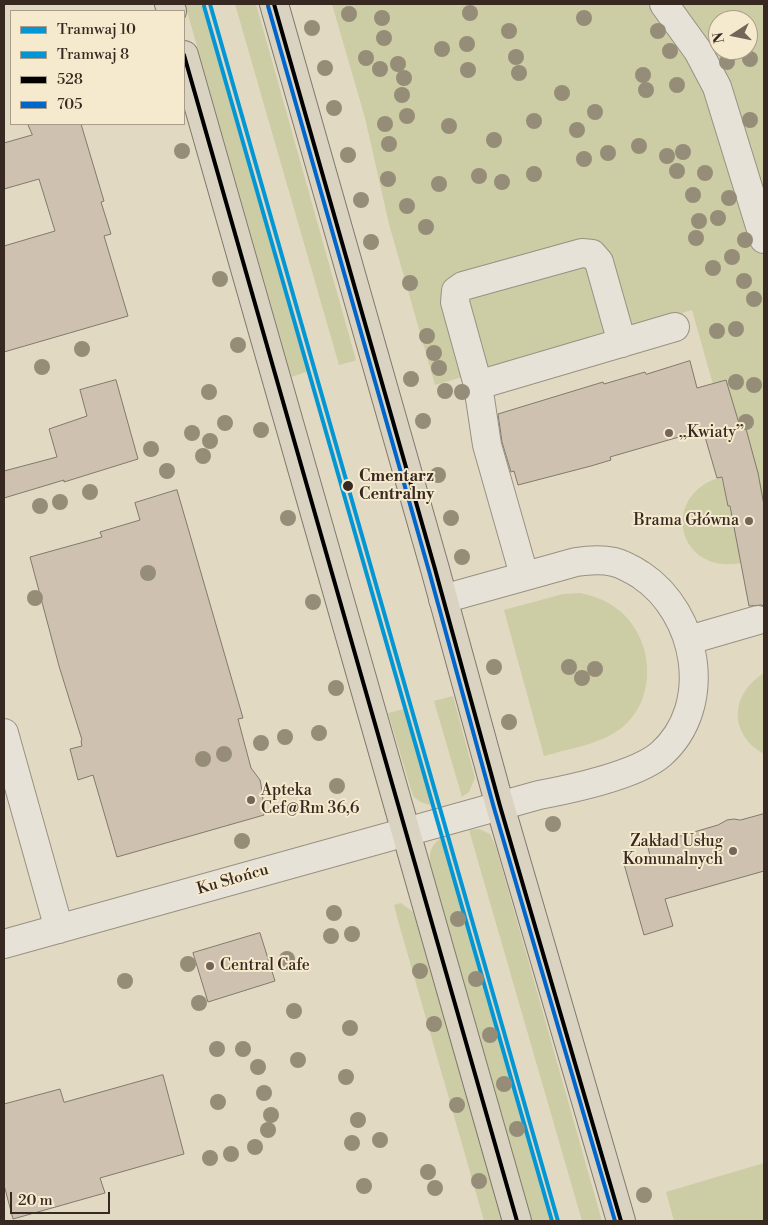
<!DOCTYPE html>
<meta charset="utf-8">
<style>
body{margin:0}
#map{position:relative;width:768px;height:1225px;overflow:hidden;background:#e2d9c2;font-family:"Libre Bodoni",serif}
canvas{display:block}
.frame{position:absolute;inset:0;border:5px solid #372821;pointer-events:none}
.legend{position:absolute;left:10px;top:10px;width:175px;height:115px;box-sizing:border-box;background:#f5eace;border:1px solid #a99c89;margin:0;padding:6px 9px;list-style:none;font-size:15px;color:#372821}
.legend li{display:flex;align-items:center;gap:10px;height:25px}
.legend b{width:25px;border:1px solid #a99c89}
.north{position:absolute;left:708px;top:10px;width:50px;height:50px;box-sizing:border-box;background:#f5eace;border:1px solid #a99c89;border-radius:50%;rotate:259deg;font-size:14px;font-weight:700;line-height:20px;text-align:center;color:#372821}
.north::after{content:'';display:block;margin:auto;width:18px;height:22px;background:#736659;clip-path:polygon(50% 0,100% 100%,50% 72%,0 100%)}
.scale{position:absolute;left:10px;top:1192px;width:100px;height:22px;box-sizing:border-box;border:2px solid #372821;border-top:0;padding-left:6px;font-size:15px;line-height:18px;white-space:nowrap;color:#372821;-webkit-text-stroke:4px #f5eace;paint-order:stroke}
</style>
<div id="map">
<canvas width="768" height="1225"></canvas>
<div class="frame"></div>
<ul class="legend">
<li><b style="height:6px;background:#0396d4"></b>Tramwaj 10</li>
<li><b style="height:6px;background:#0396d4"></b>Tramwaj 8</li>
<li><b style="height:6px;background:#000"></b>528</li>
<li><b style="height:6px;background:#06c"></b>705</li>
</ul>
<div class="north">N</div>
<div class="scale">20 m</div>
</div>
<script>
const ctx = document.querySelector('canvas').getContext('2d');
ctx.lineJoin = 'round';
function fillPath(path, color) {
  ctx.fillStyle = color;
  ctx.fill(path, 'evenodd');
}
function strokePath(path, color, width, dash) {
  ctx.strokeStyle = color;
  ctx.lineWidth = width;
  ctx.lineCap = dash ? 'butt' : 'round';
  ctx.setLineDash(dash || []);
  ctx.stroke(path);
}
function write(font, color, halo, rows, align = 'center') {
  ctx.font = font + ' "Libre Bodoni",serif';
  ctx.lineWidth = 4;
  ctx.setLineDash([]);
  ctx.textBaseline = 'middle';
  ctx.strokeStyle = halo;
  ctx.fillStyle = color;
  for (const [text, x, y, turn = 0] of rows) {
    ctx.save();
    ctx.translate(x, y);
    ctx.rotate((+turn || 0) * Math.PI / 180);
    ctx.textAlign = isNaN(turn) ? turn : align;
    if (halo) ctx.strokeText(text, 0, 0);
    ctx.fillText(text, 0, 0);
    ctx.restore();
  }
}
fillPath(new Path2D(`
 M 185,4 L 202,4 L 309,371 L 294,376 L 292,377 L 289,368 Z
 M 235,4 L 256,4 L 356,360 L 354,361 L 339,365 Z
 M 332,4 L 764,4 L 764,565 L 692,310 L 435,385 L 389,224 L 365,118 ZM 718,20 L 748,20 L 748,50 L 718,50 Z
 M 721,477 L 728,506 L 729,506 L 737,532 L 741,563 C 677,575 659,495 721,477 Z
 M 581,593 C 592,596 603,599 613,606 C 652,631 660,693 625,725 C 604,744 571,748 544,756 L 504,610 L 563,594 Z
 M 764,673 L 764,754 C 728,734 730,694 764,673 Z
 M 453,696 L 475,778 L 469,792 L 462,797 L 434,701 Z
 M 404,709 L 433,805 C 424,804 419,802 413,796 L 388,713 Z
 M 479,829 L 490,834 L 496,847 L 602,1221 L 582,1221 L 469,830 Z
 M 443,837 L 553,1221 L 532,1221 L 430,863 C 429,851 432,843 443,837 Z
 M 401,903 L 413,912 L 503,1221 L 484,1221 L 397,917 L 394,905 Z
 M 764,1163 L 764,1221 L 674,1221 L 666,1192 Z`), '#cccca5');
const building = new Path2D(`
 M 28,124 L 81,124 L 104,201 L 101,202 L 111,234 L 104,236 L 128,316 L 4,352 L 4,246 L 55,231 L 39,179 L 4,189 L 4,143 L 32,135 Z
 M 690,361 L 697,388 L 726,380 L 741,430 L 746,429 L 758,473 L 764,505 L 764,606 L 761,605 L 749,606 L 730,506 L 728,506 L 722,477 L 717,478 L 703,430 L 610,457 L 611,460 L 591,466 L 518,485 L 514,471 L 511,472 L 502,442 L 498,414 L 603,382 L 604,384 L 645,372 L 646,374 Z
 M 116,380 L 138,459 L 64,482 L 64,480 L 4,498 L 4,471 L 57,457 L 49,429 L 87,416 L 80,390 Z
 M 177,490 L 243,718 L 238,719 L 251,768 L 260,780 L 261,785 L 263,799 L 261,805 L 264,815 L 117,857 L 93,775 L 78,780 L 70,749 L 82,746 L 81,741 L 82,740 L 59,666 L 30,557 L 102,537 L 100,532 L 140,520 L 135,503 Z
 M 764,814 L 764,871 L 665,899 L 673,926 L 644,935 L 624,864 L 650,856 L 648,847 L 663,841 L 718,825 L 727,820 L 734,819 L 740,820 Z
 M 260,933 L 275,981 L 208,1002 L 193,953 Z
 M 163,1075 L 184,1154 L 100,1178 L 105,1193 L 13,1219 L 4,1185 L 4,1104 L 60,1089 L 64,1102 Z`);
fillPath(building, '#cfc1af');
strokePath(building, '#80796d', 1);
const minor = new Path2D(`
 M 664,4 L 698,51 L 717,87 L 764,239
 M 478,385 L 675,327
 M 524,575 L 487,445 L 478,385 L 455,302 L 456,291 L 463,286 L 582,253 L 592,254 L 599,262 L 622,343
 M 689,640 L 758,620
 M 4,733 L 59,929
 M 4,944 L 539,795 C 571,789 637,775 661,754 C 715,706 698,613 641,575 C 633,570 623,564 614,562 C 601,559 589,560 576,562 L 443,599`);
const major = new Path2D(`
 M 169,4 L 172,11
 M 274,4 L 435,569 L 500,806 L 621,1221
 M 184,55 L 517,1221`);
strokePath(minor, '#989183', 30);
strokePath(major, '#80796d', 30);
strokePath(minor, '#e7e2d7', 28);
strokePath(major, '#dbd3c2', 28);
strokePath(new Path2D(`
 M 274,4 L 435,569 L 500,806 L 621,1221
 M 184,55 L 517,1221`), '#000', 4);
strokePath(new Path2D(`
 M 268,6 L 429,571 L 494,808 L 615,1221`), '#06c', 4);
strokePath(new Path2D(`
 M 210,4 L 558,1221`), '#0396d4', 4);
strokePath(new Path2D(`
 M 204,6 L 552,1221`), '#0396d4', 4);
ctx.fillStyle = '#968d78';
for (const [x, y] of [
 [470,13],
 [349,14],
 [382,18],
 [584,18],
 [312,28],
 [509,31],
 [658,31],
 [384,38],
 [467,44],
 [442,49],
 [670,51],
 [516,57],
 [366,58],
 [750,59],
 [727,62],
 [398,64],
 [325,68],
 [380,69],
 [468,70],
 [519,73],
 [643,75],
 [404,78],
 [677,85],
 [646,90],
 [562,93],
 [402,95],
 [334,108],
 [595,112],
 [407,116],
 [750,120],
 [534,121],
 [385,124],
 [449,126],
 [577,130],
 [494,140],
 [389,144],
 [639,146],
 [182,151],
 [683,152],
 [608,153],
 [348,155],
 [667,156],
 [584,159],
 [677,171],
 [705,173],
 [534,174],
 [479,176],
 [388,179],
 [502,182],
 [439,184],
 [693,195],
 [729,198],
 [361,200],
 [407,206],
 [718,218],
 [699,221],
 [426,227],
 [696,238],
 [745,240],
 [371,242],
 [732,257],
 [713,268],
 [220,279],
 [744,281],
 [410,283],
 [754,299],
 [736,329],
 [717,331],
 [427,336],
 [238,345],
 [82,349],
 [434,353],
 [42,367],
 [439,368],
 [411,379],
 [736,382],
 [754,385],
 [445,391],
 [209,392],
 [462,392],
 [423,421],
 [746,422],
 [225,423],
 [261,430],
 [192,433],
 [210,441],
 [151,449],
 [203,456],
 [167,471],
 [438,475],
 [90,492],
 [60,502],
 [40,506],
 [288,518],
 [451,518],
 [462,557],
 [148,573],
 [35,598],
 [313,602],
 [494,667],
 [569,667],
 [595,669],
 [582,678],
 [336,688],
 [509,722],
 [319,733],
 [285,737],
 [261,743],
 [224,754],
 [203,759],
 [337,786],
 [553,824],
 [242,841],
 [334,913],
 [458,919],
 [352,934],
 [331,936],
 [287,959],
 [188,964],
 [420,971],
 [476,979],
 [125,981],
 [199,1003],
 [294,1011],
 [434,1024],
 [350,1028],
 [490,1035],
 [217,1049],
 [243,1049],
 [298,1060],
 [258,1067],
 [346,1077],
 [504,1084],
 [264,1093],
 [218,1102],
 [457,1105],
 [271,1115],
 [358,1120],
 [517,1129],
 [268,1130],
 [380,1140],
 [352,1143],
 [255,1147],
 [231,1154],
 [210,1158],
 [428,1172],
 [479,1181],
 [364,1186],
 [435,1188],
 [644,1195]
]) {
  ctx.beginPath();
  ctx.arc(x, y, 8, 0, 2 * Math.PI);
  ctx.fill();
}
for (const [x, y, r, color] of [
 [669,433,5,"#736659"],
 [348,486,6,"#372821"],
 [749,521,5,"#736659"],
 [251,800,5,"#736659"],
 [733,851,5,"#736659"],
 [210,966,5,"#736659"]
]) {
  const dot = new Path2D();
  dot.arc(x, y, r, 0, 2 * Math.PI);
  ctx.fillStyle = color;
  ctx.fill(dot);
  strokePath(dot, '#f5eace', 2);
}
write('16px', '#372821', '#f5eace', [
 ["„Kwiaty”",679,433],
 ["Brama Główna",739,521,"right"],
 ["Apteka",261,791],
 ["Cef@Rm 36,6",261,809],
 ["Zakład Usług",723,842,"right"],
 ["Komunalnych",723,860,"right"],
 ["Central Cafe",220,966]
], 'left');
write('bold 16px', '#372821', '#f5eace', [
 ["Cmentarz",359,477],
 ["Centralny",359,495]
], 'left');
write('16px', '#372821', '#f5eace', [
 ["Ku Słońcu",233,880,-16]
]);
</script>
